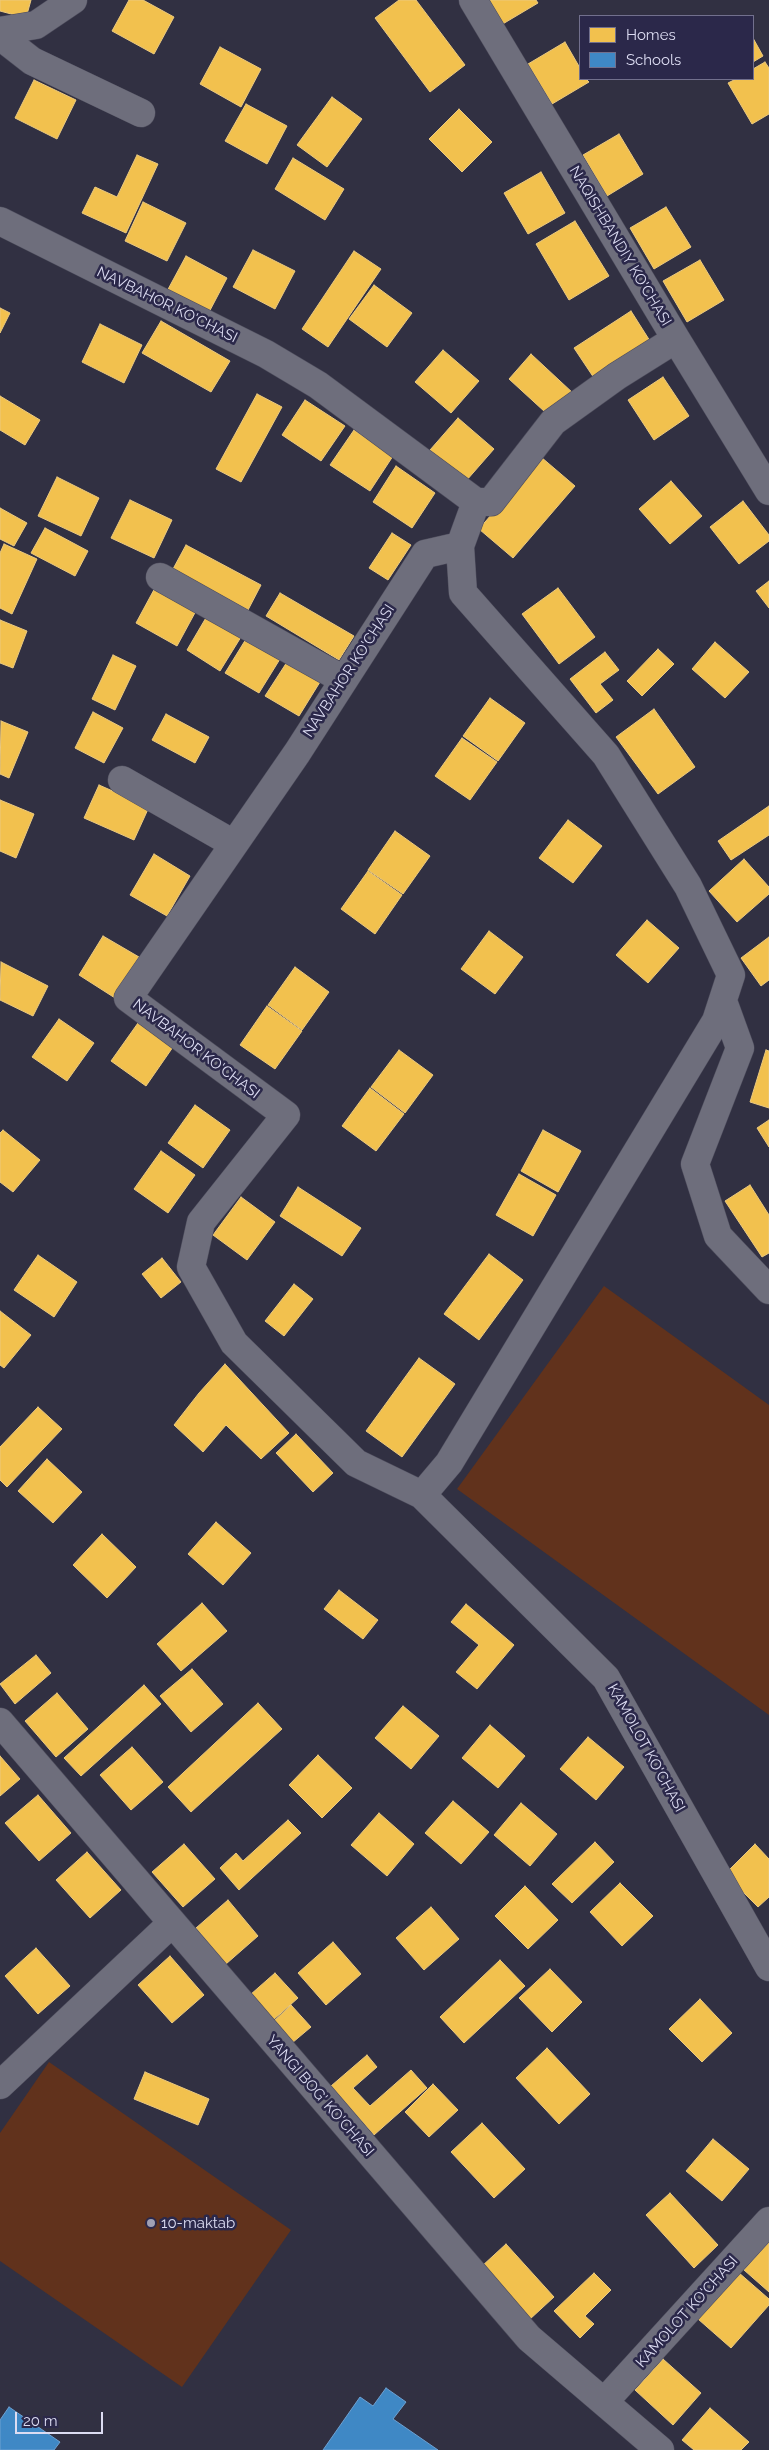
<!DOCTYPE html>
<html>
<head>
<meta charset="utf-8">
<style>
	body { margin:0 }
	#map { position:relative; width:769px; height:2450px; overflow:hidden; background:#313042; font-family:Raleway,sans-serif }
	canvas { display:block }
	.legend { position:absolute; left:579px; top:15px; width:175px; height:65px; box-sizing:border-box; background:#2b284a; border:1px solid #72708d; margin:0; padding:6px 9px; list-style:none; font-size:15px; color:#dcdcf2 }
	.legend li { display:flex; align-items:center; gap:10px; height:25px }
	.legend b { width:25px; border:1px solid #72708d }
	.scale { position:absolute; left:15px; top:2412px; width:88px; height:22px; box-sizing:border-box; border:2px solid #dcdcf2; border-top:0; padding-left:6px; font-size:15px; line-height:18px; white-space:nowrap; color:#dcdcf2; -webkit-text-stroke:4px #2b284a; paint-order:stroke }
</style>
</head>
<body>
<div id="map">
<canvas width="769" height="2450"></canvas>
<ul class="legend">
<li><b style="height:14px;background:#f2c14e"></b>Homes</li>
<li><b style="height:14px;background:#3f88c5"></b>Schools</li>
</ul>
<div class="scale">20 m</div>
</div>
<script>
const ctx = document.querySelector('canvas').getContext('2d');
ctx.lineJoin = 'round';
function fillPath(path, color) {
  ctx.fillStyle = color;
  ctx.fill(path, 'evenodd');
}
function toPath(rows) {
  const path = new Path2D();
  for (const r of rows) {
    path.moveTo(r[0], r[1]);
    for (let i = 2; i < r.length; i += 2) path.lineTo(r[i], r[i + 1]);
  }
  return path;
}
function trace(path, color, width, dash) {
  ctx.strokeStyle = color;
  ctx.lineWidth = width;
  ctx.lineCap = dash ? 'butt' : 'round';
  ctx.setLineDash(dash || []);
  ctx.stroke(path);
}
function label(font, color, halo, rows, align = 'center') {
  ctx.font = font + ' Raleway,sans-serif';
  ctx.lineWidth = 5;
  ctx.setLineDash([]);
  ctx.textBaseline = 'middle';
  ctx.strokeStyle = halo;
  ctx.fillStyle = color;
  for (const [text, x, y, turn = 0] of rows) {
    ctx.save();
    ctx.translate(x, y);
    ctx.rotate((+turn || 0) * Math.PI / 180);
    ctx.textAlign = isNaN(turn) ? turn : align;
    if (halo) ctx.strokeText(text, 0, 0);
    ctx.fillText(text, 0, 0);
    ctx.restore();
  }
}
fillPath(toPath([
	[604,1286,769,1405,769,1715,457,1489],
	[49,2062,291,2230,182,2387,0,2261,0,2133]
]), '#61321c');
const homes = toPath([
	[0,0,31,0,26,18,0,11,0,0],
	[129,0,143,0,174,17,154,54,112,31,129,0],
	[399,0,416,0,465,65,430,92,375,18,399,0],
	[487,0,536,0,538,3,501,25,487,0],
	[753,38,763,56,753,62,753,38],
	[565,42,580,68,580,79,586,79,589,82,552,104,528,64,565,42],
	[220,47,261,69,241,107,200,84,220,47],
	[765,62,769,68,769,114,752,124,728,83,736,79,753,79,753,69,765,62],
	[34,80,76,100,57,139,15,118,34,80],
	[332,97,362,119,327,167,297,145,332,97],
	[246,104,287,126,267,164,225,141,246,104],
	[459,109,492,142,462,172,429,139,459,109],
	[619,134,643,174,607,196,583,155,619,134],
	[137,155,158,164,126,233,82,213,95,187,117,197,137,155],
	[293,158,344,189,325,220,275,189,293,158],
	[541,172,565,213,528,234,504,193,541,172],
	[143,202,186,223,167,261,125,241,143,202],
	[666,207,691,247,654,269,630,228,666,207],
	[575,221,609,276,569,300,536,244,575,221],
	[253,250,295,271,275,309,233,287,253,250],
	[354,251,381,269,328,347,302,329,354,251],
	[186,256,227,278,207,316,166,293,186,256],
	[700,260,724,300,687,322,663,281,700,260],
	[374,285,412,313,387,347,349,319,374,285],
	[0,308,10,313,0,333,0,308],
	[631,311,650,341,594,378,574,348,631,311],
	[161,321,230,361,211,392,142,353,161,321],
	[100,324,142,345,124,383,82,362,100,324],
	[443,350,479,381,451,413,415,382,443,350],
	[531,354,574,394,545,412,509,379,531,354],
	[663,377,689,416,654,440,628,400,663,377],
	[257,394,282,407,241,482,216,469,257,394],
	[0,396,40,420,25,445,0,430,0,396],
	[305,400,345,426,321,461,282,435,305,400],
	[458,418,494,449,466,481,430,450,458,418],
	[354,430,393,456,370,491,330,465,354,430],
	[541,457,575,486,513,558,479,529,541,457],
	[396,466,435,493,412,528,373,502,396,466],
	[57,477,99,498,81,536,38,516,57,477],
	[671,481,702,516,670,544,639,509,671,481],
	[130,500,172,520,154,558,111,538,130,500],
	[743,501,769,535,769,541,739,564,710,527,743,501],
	[0,508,27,523,14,546,0,539,0,508],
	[45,528,88,551,75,576,31,553,45,528],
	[392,533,411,545,388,580,369,568,392,533],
	[4,544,37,559,12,614,0,608,0,553,4,544],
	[186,545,261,585,248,610,173,569,186,545],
	[769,581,769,608,756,591,769,581],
	[156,586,197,609,177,646,136,623,156,586],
	[558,588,595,637,559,664,522,614,558,588],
	[280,593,354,636,339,660,266,616,280,593],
	[207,616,241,637,220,671,187,650,207,616],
	[0,620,27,631,13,668,0,663,0,620],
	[246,639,280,659,259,693,225,673,246,639],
	[715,642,749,672,725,698,692,669,715,642],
	[658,649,674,664,642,696,627,681,658,649],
	[605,652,619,670,600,684,613,700,596,713,570,679,605,652],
	[113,655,136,666,115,710,92,699,113,655],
	[287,662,320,682,299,716,265,696,287,662],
	[490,698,525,723,498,761,463,736,490,698],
	[654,709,695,767,658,794,616,737,654,709],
	[93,712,123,728,104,763,75,748,93,712],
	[166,714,209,737,195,763,152,740,166,714],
	[1,721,28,732,9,778,0,774,1,721],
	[462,738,497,762,470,800,435,776,462,738],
	[99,785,149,807,134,840,84,818,99,785],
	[0,800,34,814,16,858,0,851,0,800],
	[769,806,769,835,731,860,718,841,769,806],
	[568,820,602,846,573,883,539,858,568,820],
	[395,831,430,856,403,894,368,870,395,831],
	[154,854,190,876,167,916,130,895,154,854],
	[744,859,769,887,769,894,737,922,709,891,744,859],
	[368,871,402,895,375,934,341,909,368,871],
	[647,920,679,948,648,983,616,955,647,920],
	[489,931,523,957,495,994,461,969,489,931],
	[103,936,139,957,115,998,79,975,103,936],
	[769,937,769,980,761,986,741,958,769,937],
	[1,962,48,986,33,1016,0,1000,1,962],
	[295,967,329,992,302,1030,268,1005,295,967],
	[267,1006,302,1031,275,1069,240,1045,267,1006],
	[59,1019,94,1043,67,1081,32,1057,59,1019],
	[138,1023,173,1047,146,1086,111,1061,138,1023],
	[399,1050,433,1075,405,1113,371,1087,399,1050],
	[766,1050,769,1051,769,1108,750,1102,766,1050],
	[370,1088,404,1114,376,1151,342,1126,370,1088],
	[195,1105,230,1130,203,1168,168,1143,195,1105],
	[769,1120,769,1147,757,1128,769,1120],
	[3,1130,40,1160,13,1192,0,1182,0,1133,3,1130],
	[543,1130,581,1151,558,1192,521,1171,543,1130],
	[161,1151,195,1175,168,1213,134,1189,161,1151],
	[519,1174,556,1195,533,1236,496,1215,519,1174],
	[750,1185,769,1215,769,1253,762,1257,725,1201,750,1185],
	[298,1187,361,1228,342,1256,280,1216,298,1187],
	[241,1197,275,1222,247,1260,213,1235,241,1197],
	[489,1254,523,1280,479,1340,444,1314,489,1254],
	[38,1255,77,1282,54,1317,14,1290,38,1255],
	[162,1258,181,1282,161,1298,142,1274,162,1258],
	[294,1284,313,1299,284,1336,265,1321,294,1284],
	[0,1311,31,1335,4,1368,0,1365,0,1311],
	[419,1358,455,1384,402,1457,366,1431,419,1358],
	[225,1364,289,1433,261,1459,226,1425,203,1452,174,1425,199,1393,225,1364],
	[38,1407,62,1429,7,1487,0,1480,0,1447,38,1407],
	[296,1434,333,1473,313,1492,276,1453,296,1434],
	[47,1459,82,1492,53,1523,18,1491,47,1459],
	[216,1522,251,1553,223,1585,188,1554,216,1522],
	[102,1534,136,1567,107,1598,73,1565,102,1534],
	[339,1590,378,1620,363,1639,324,1609,339,1590],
	[202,1603,227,1631,181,1671,157,1644,202,1603],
	[466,1604,514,1645,477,1689,456,1672,479,1645,451,1622,466,1604],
	[36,1655,51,1673,15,1704,0,1684,36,1655],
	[192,1669,223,1704,191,1732,160,1696,192,1669],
	[144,1685,161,1704,81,1776,64,1758,144,1685],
	[57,1693,88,1729,56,1757,25,1721,57,1693],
	[258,1703,282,1729,191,1812,168,1787,258,1703],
	[403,1706,439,1736,411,1769,375,1738,403,1706],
	[490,1725,525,1756,498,1788,462,1758,490,1725],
	[588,1737,624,1767,596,1800,560,1769,588,1737],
	[132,1747,163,1782,131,1810,100,1775,132,1747],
	[318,1755,352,1788,322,1818,289,1785,318,1755],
	[0,1756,20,1779,0,1796,0,1756],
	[38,1795,71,1833,39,1861,5,1823,38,1795],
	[453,1801,489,1832,461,1864,425,1833,453,1801],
	[521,1803,557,1834,530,1866,494,1835,521,1803],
	[379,1813,414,1844,387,1876,351,1845,379,1813],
	[288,1820,301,1833,239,1890,220,1868,236,1853,243,1861,288,1820],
	[595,1842,614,1862,572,1903,552,1884,595,1842],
	[184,1844,215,1879,183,1907,152,1872,184,1844],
	[755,1844,769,1859,769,1897,758,1907,725,1874,755,1844],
	[87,1852,121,1890,90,1918,56,1880,87,1852],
	[620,1883,653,1916,622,1946,590,1912,620,1883],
	[525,1886,558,1920,528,1949,495,1916,525,1886],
	[228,1900,258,1936,226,1964,196,1928,228,1900],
	[431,1907,459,1939,424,1970,396,1938,431,1907],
	[333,1942,361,1974,326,2005,298,1973,333,1942],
	[36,1948,70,1986,38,2014,5,1976,36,1948],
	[170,1956,204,1995,172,2023,138,1985,170,1956],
	[500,1960,525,1986,464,2043,440,2017,500,1960],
	[550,1969,582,2002,552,2032,519,1998,550,1969],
	[275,1973,298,1998,272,2021,250,1995,275,1973],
	[700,1999,732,2033,702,2062,669,2029,700,1999],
	[291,2005,311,2027,292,2043,273,2022,291,2005],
	[547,2048,590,2094,559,2124,516,2078,547,2048],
	[367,2055,377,2067,353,2088,370,2106,411,2070,427,2088,374,2135,331,2086,367,2055],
	[145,2072,209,2099,198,2125,134,2099,145,2072],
	[433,2084,458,2110,429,2137,405,2112,433,2084],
	[482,2123,525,2169,494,2198,451,2152,482,2123],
	[713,2139,749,2169,722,2201,686,2171,713,2139],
	[670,2193,718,2245,694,2268,646,2215,670,2193],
	[769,2242,769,2292,744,2270,769,2242],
	[506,2244,554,2297,529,2320,481,2267,506,2244],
	[738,2272,769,2299,769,2305,731,2348,698,2319,738,2272],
	[594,2273,611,2290,585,2316,594,2324,580,2338,554,2311,594,2273],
	[663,2359,701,2393,673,2425,635,2390,663,2359],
	[710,2408,749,2442,741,2450,694,2450,682,2440,710,2408]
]);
fillPath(homes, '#f2c14e');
trace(homes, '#ebc97f', 1);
const schools = toPath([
	[386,2388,406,2402,393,2419,438,2450,323,2450,360,2397,373,2406,386,2388],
	[9,2407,60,2442,54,2450,0,2450,0,2420,9,2407]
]);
fillPath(schools, '#3f88c5');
trace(schools, '#6ea1d2', 1);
const minor = toPath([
	[473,0,676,339,769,491],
	[0,31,36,25,73,0],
	[0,36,32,61,141,113],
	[0,221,266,354,318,385,476,502],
	[460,546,425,554,297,753,128,998,286,1115,201,1222,191,1267,234,1343,356,1463,422,1495,606,1678,769,1967],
	[160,577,344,680],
	[122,780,234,844],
	[723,1001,740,1048,695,1164,718,1236,769,1290],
	[422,1495,449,1463,716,1021,731,975,688,886,606,755,463,593,460,546,476,502,491,502,553,422,617,376,676,339],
	[0,1722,529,2338,660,2450],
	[0,2085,172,1923],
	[604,2402,769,2221]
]);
trace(minor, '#4d4c5c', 29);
trace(minor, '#6e6e7c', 28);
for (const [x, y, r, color] of [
	[151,2223,5,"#a0a0b4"]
]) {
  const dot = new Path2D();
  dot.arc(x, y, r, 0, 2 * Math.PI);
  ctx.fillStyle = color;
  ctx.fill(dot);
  trace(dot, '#2b284a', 2);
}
label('15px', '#dcdcf2', '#2b284a', [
	["NAQISHBANDIY KO'CHASI",620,246,59],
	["NAVBAHOR KO'CHASI",167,305,26],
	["NAVBAHOR KO'CHASI",349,671,-57],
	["NAVBAHOR KO'CHASI",196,1049,37],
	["KAMOLOT KO'CHASI",646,1748,61],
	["YANGI BOG' KO'CHASI",320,2096,49],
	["KAMOLOT KO'CHASI",687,2312,-48]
]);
label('15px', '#dcdcf2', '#2b284a', [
	["10-maktab",161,2223]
], 'left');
</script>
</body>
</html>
